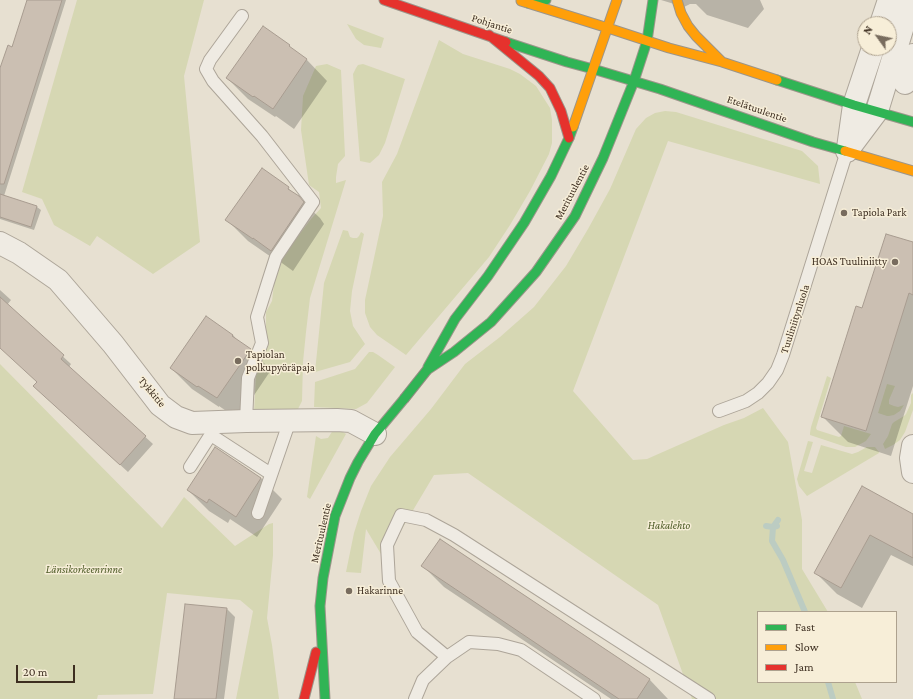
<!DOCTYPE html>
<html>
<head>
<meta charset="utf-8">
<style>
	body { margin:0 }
	#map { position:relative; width:913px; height:699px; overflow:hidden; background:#e7e0d1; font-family:"Crimson Pro",serif }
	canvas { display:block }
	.legend { position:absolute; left:757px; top:611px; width:140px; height:72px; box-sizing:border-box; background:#f7eed8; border:1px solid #ada18e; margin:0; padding:5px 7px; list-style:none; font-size:12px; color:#3d2e20 }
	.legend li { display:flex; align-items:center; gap:8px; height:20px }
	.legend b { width:20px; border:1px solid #ada18e }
	.north { position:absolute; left:857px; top:16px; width:40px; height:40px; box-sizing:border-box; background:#f7eed8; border:1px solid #ada18e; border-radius:50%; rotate:303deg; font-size:11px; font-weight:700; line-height:16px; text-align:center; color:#3d2e20 }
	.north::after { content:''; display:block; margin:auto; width:14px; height:18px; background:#786c5e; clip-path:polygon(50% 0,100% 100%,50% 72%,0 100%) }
	.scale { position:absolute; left:16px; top:665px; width:59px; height:18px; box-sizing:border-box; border:2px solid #3d2e20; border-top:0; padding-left:5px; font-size:12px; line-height:14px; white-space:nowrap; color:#3d2e20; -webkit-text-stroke:3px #f7eed8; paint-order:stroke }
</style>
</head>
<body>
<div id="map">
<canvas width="913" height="699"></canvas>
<ul class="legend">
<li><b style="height:5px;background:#30b455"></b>Fast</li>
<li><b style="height:5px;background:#ff9f0a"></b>Slow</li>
<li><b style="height:5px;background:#e5322d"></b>Jam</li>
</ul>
<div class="north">N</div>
<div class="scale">20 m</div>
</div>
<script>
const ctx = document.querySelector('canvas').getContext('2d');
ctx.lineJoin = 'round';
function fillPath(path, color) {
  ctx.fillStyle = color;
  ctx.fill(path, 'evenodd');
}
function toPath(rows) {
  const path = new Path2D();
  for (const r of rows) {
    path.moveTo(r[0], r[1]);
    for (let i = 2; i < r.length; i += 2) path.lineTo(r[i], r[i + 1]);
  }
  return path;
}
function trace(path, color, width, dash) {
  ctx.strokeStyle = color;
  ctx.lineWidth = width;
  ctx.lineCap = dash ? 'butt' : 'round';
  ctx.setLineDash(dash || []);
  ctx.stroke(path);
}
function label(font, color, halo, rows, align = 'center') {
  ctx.font = font + ' "Crimson Pro",serif';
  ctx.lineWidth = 3;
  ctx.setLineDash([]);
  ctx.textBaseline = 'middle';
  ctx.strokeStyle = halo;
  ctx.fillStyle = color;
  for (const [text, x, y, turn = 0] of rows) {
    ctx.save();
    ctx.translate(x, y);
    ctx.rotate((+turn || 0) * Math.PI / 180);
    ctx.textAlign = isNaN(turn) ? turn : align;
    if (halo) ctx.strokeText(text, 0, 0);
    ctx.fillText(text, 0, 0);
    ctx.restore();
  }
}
fillPath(toPath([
	[77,0,204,0,184,76,200,242,153,274,97,236,90,246,54,225,42,199,22,192],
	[347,24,384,38,381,48,364,45,356,39],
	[439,40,463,54,510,69,520,74,536,86,550,108,552,120,552,143,549,154,530,191,510,225,489,257,406,355,377,335,370,327,365,313,365,300,383,216,382,182,397,154],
	[327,64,341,70,345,156,338,164,336,177,336,183,346,180,310,298,306,332,303,362,302,401,298,409,287,411,254,413,256,374,266,351,266,312,272,301,275,276,283,256,311,219,321,208,319,192,309,185,301,130,303,96,316,66],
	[363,64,405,79,385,143,379,155,370,163,360,161,353,74,356,68,358,65],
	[665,111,676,112,802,151,818,166,820,184,668,141,573,391,633,460,647,459,724,425,744,418,763,408,788,442,802,520,802,569,828,612,758,612,758,682,855,682,862,699,692,699,658,605,468,473,434,475,384,559,366,529,361,573,346,572,354,533,361,511,371,486,390,457,431,409,465,364,500,337,534,307,566,266,588,229,610,189,636,129,646,118,655,113],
	[343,230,348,231,350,237,353,238,357,238,359,236,361,232,364,234,352,291,350,311,353,326,365,344,350,362,315,372,324,283],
	[369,352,373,352,378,355,395,367,367,403,356,409,314,407,315,382,355,369],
	[0,364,162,528,184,497,235,546,269,524,273,523,273,555,267,618,272,645,279,699,236,699,253,611,240,600,167,593,153,694,98,695,97,699,0,699],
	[827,376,831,378,816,428,817,430,839,437,841,436,844,426,871,434,866,441,855,447,846,447,810,435,810,433,811,427],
	[887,384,895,386,889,400,889,404,894,406,898,407,904,405,900,411,894,415,889,416,887,416,878,413],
	[913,393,913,410,905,432,900,440,893,445,885,449,883,444,888,436,892,424,894,422,904,416,906,414,911,403,911,395],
	[335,427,346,434,310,499,307,497,316,436,321,439,328,438],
	[808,441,813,442,804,471,812,473,821,445,852,454,858,452,867,447,875,447,879,452,879,453,807,496,799,486,797,479]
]), '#d6d7b3');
fillPath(toPath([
	[28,0,66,0,4,196,37,207,41,210,34,230,0,219,0,73,13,48],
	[661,0,760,0,764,9,748,28,707,15,696,4,690,4,684,7],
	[263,27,289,46,295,52,307,60,327,81,294,129,276,116,275,117,248,99,227,78],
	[288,188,320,218,324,224,293,271,275,258,274,259,248,241,227,220],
	[913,244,913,386,891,456,848,442,822,416],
	[0,290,11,300,7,305,71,364,69,367,153,444,128,472,42,394,38,382,0,347],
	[233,335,238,341,250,349,271,370,238,419,219,406,219,407,192,389,171,368],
	[261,478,282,499,257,537,230,519,228,523,209,511,188,490],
	[863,487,913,515,913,566,891,555,862,608,837,594,816,573],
	[440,540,650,680,668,699,611,699,444,587,423,566],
	[227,609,235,617,224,699,175,699]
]), '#0003');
trace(toPath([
	[778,520,773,527,772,541,783,560,805,612],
	[766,526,773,527,777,526],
	[828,682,833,699]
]), '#bcccc2', 6);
const building = toPath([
	[27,0,62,0,4,184,0,184,0,68,8,45,12,47,27,0],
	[263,26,290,45,289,46,307,59,273,109,254,96,253,97,226,78,263,26],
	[262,168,289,187,288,189,299,196,304,202,271,251,253,238,253,239,225,220,262,168],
	[0,194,37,206,31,227,0,217,0,194],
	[886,234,913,242,913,295,909,293,866,431,821,417,856,306,862,308,886,234],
	[0,297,64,355,61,359,146,436,120,465,33,386,37,382,0,348,0,297],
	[206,316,233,335,232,336,251,349,217,398,198,386,197,387,170,368,206,316],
	[215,447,261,478,236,517,209,499,207,503,187,490,215,447],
	[862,486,913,514,913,558,870,535,841,588,814,573,862,486],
	[440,539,650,679,637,699,619,699,421,566,440,539],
	[185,604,227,608,216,699,174,699,185,604]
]);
fillPath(building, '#cbbfb2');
trace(building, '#a89c90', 1);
const lane = toPath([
	[242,16,210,60,206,69,213,81,262,136,313,202,276,257,268,282,257,317,262,343,248,378,246,421],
	[719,411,746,401,758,393,768,383,777,370,783,355,847,151],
	[211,435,271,474],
	[190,467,215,428],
	[258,513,290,420],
	[447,657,417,632,389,581,387,545,401,515,426,520,454,535,709,699],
	[415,699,423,680,447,657,469,642,498,644,521,650,594,699]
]);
const street = toPath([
	[881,24,889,0],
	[905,83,913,55],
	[848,148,854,105,873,48],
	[847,151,877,111,911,0],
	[0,243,19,253,58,280,113,344,160,405,176,417,192,423,246,421,337,420,351,421,375,434],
	[913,446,911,458,913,472]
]);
const fast = toPath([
	[528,3,546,0],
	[506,42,567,62,593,69],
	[593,69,660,89,813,142,845,151],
	[777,80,854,105,913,122],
	[428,367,455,319,488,276,524,223,551,176,569,138,573,127],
	[427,370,454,352,491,322,536,272,575,216,603,158,634,81,647,41,653,0],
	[325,699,320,606,323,578,335,516,350,478,358,462,375,434,404,399]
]);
const slow = toPath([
	[677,0,681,13,688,26,696,36,721,61],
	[521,1,608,28],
	[608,28,669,48,722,62,777,80],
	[573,127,617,0],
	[845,151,913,171]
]);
const jam = toPath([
	[384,0,506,42],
	[489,35,539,76,550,88,561,111,569,138],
	[304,699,316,652]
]);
trace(lane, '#ada599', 14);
trace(street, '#ada599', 24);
trace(fast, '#9c958a', 11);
trace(slow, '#9c958a', 11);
trace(jam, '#9c958a', 11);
trace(lane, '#efebe3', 12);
trace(street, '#efebe3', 22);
trace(fast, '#30b455', 9);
trace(slow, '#ff9f0a', 9);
trace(jam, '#e5322d', 9);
const fastBridge = toPath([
	[404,399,427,370]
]);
trace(fastBridge, '#928b80', 11, []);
trace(fastBridge, '#30b455', 9);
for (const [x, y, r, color] of [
	[844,213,4,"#786c5e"],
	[895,262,4,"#786c5e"],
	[238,361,4,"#786c5e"],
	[349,591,4,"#786c5e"]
]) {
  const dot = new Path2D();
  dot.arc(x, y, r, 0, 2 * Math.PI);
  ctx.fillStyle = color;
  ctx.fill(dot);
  trace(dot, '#f7eed8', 1.5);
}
label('11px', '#3d2e20', '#f7eed8', [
	["Pohjantie",492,24,18],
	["Etelätuulentie",757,109,19],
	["Merituulentie",572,192,-62],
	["Tuuliniitynluola",795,319,-72],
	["Tykkitie",152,392,50],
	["Merituulentie",321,533,-77]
]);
label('11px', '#3d2e20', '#f7eed8', [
	["Tapiola Park",852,213],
	["HOAS Tuuliniitty",887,262,"right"],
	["Tapiolan",246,355],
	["polkupyöräpaja",246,368],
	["Hakarinne",357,591]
], 'left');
label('italic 11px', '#4d5a26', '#f7eed8', [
	["Hakalehto",669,526],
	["Länsikorkeenrinne",84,570]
]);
</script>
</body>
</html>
